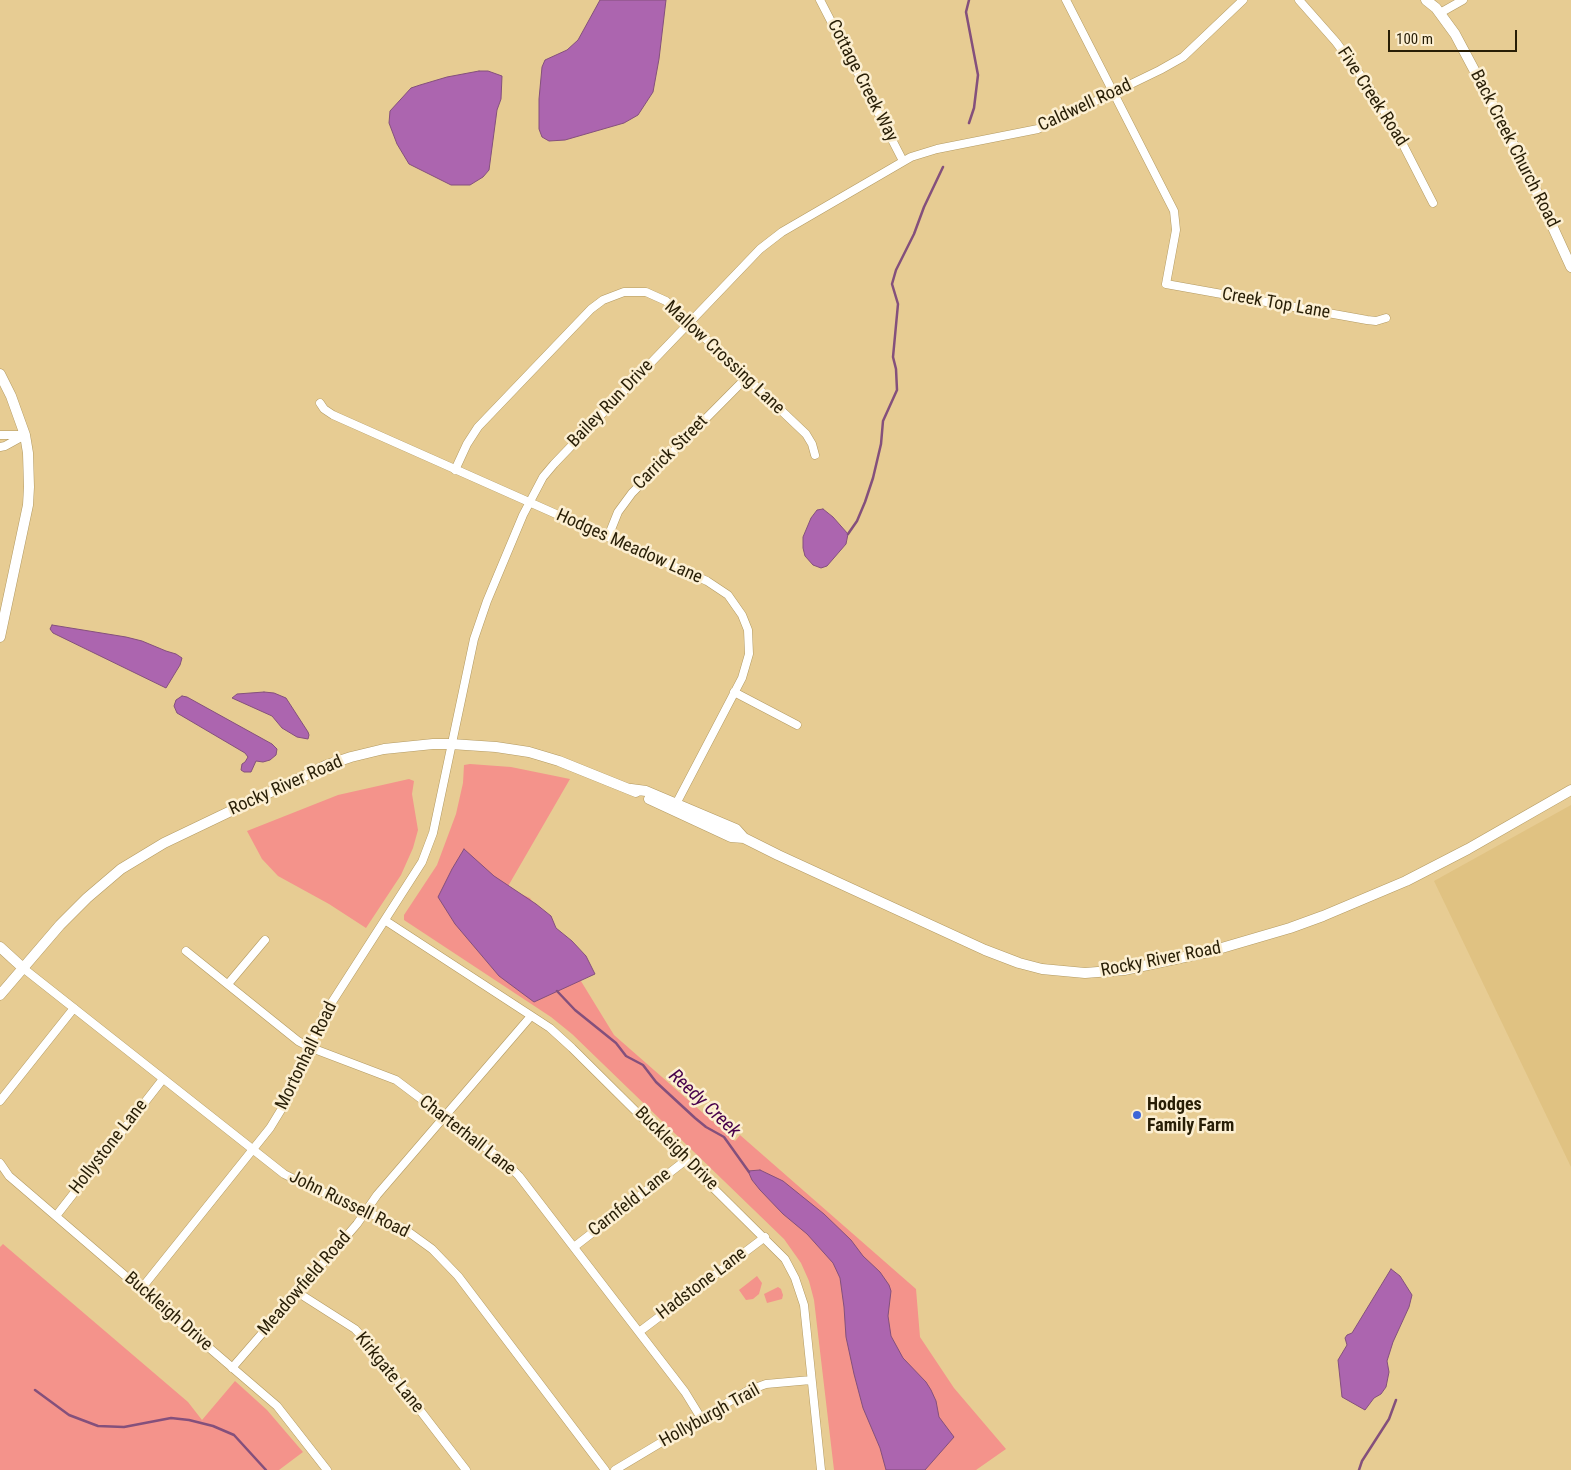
<!DOCTYPE html>
<html>
<head>
<meta charset="utf-8">
<style>
	body { margin:0 }
	#map { position:relative; width:1571px; height:1470px; overflow:hidden; background:#e7cc93; font-family:"Roboto Condensed",sans-serif }
	canvas { display:block }
	.scale { position:absolute; left:1388px; top:30px; width:129px; height:22px; box-sizing:border-box; border:2px solid #281e06; border-top:0; padding-left:6px; font-size:15px; line-height:18px; white-space:nowrap; color:#281e06; -webkit-text-stroke:4px #fcefd2; paint-order:stroke }
</style>
</head>
<body>
<div id="map">
<canvas width="1571" height="1470"></canvas>
<div class="scale">100 m</div>
</div>
<script>
const ctx = document.querySelector('canvas').getContext('2d');
ctx.lineJoin = 'round';
function fillPath(path, color) {
  ctx.fillStyle = color;
  ctx.fill(path, 'evenodd');
}
function toPath(rows) {
  const path = new Path2D();
  for (const r of rows) {
    path.moveTo(r[0], r[1]);
    for (let i = 2; i < r.length; i += 2) path.lineTo(r[i], r[i + 1]);
  }
  return path;
}
function trace(path, color, width, dash) {
  ctx.strokeStyle = color;
  ctx.lineWidth = width;
  ctx.lineCap = dash ? 'butt' : 'round';
  ctx.setLineDash(dash || []);
  ctx.stroke(path);
}
function label(font, color, halo, rows, align = 'center') {
  ctx.font = font + ' "Roboto Condensed",sans-serif';
  ctx.lineWidth = 5;
  ctx.setLineDash([]);
  ctx.textBaseline = 'middle';
  ctx.strokeStyle = halo;
  ctx.fillStyle = color;
  for (const [text, x, y, turn = 0] of rows) {
    ctx.save();
    ctx.translate(x, y);
    ctx.rotate((+turn || 0) * Math.PI / 180);
    ctx.textAlign = isNaN(turn) ? turn : align;
    if (halo) ctx.strokeText(text, 0, 0);
    ctx.fillText(text, 0, 0);
    ctx.restore();
  }
}
fillPath(toPath([
	[1571,805,1571,1167,1434,881]
]), '#e0c282');
fillPath(toPath([
	[470,764,511,767,570,779,507,888,530,898,614,1035,735,1141,740,1135,916,1289,920,1337,954,1388,1006,1449,976,1470,834,1470,814,1300,809,1281,801,1263,784,1239,572,1034,551,1017,404,920,404,915,437,865,456,814,463,783,464,765],
	[409,779,414,781,412,794,418,830,413,848,401,875,366,928,329,904,278,876,262,859,247,831,338,795],
	[3,1244,188,1402,202,1420,235,1381,267,1410,303,1452,279,1470,0,1470,0,1247],
	[757,1276,762,1283,759,1294,753,1299,746,1300,739,1290],
	[778,1287,781,1289,783,1295,782,1299,767,1303,764,1294]
]), '#f4938b');
const water = toPath([
	[600,0,666,0,659,59,653,92,638,115,624,123,565,140,549,141,542,137,539,129,539,99,542,67,545,60,567,50,578,40,600,0],
	[479,71,488,71,502,76,501,99,497,110,489,170,483,177,470,185,451,185,409,164,397,144,389,123,390,111,411,88,420,85,447,77,479,71],
	[823,509,833,517,848,534,846,544,827,566,821,568,813,565,805,556,803,548,803,537,811,518,817,510,823,509],
	[52,625,126,637,142,641,166,651,176,654,182,658,180,665,166,688,53,633,50,629,52,625],
	[264,692,274,693,286,698,308,732,309,735,308,739,297,737,282,728,272,716,232,698,237,694,264,692],
	[182,696,187,697,272,744,277,749,276,755,270,760,263,762,256,761,251,772,244,772,241,770,242,764,245,762,248,757,245,753,177,713,174,706,176,700,182,696],
	[464,849,494,876,536,904,551,916,556,928,572,941,586,956,595,974,534,1002,499,976,455,924,438,897,452,869,464,849],
	[760,1170,783,1181,824,1214,851,1240,863,1256,880,1272,889,1285,891,1291,888,1316,891,1336,903,1358,926,1382,931,1390,936,1401,939,1417,954,1437,925,1470,886,1470,880,1448,863,1408,854,1374,846,1337,844,1307,840,1278,833,1263,807,1234,783,1214,760,1190,752,1180,748,1171,760,1170],
	[1391,1269,1400,1276,1412,1295,1409,1307,1393,1342,1387,1361,1389,1372,1386,1387,1381,1394,1374,1398,1365,1410,1342,1397,1338,1360,1347,1345,1345,1338,1347,1335,1352,1333,1391,1269]
]);
fillPath(water, '#ac65af');
trace(water, '#84507c', 1);
trace(toPath([
	[969,0,966,12,978,75,974,108,969,123],
	[848,534,857,521,865,502,873,478,881,444,883,421,897,390,896,369,893,357,898,304,892,284,896,270,914,234,924,207,943,167],
	[557,991,575,1010,616,1043,626,1056,643,1065,656,1082,695,1118,706,1127,724,1137,749,1172],
	[35,1390,69,1415,98,1426,124,1427,171,1418,189,1420,213,1426,234,1435,266,1470],
	[1359,1470,1362,1461,1389,1419,1396,1400]
]), '#84507c', 2.5);
const minor = toPath([
	[820,0,903,161],
	[1066,0,1174,211,1176,230,1166,284,1367,320,1376,321,1386,318],
	[1299,0,1336,42,1367,84,1395,129,1433,203],
	[1440,13,1463,0],
	[320,403,324,409,333,415,707,581,728,595,742,615,748,630,749,654,742,678,676,804],
	[0,435,23,435],
	[0,447,5,446,25,435],
	[455,470,467,444,478,427,591,309,603,300,624,292,646,292,666,301,806,434,812,444,815,455],
	[608,537,618,512,632,493,747,377],
	[734,692,797,725],
	[386,921,550,1028,572,1048,785,1259,795,1278,804,1305,821,1470],
	[186,951,298,1041,309,1047,396,1080,505,1162,519,1176,685,1392,701,1418],
	[23,968,284,1174,302,1183,403,1228,432,1249,458,1276,605,1470],
	[228,984,265,940],
	[0,1101,74,1008],
	[0,1163,9,1176,277,1406,327,1470],
	[56,1216,163,1079],
	[574,1247,686,1160],
	[141,1289,270,1128,281,1110,325,1013,422,862,433,833,474,639,487,601,523,515,543,477,554,464,760,249,782,232,911,157,937,149,1038,129,1160,70,1183,57,1243,0],
	[297,1292,355,1329,369,1344,466,1470],
	[639,1332,765,1237],
	[232,1368,357,1224,377,1195,531,1016],
	[615,1470,747,1391,766,1384,811,1380]
]);
const tertiary = toPath([
	[1426,0,1436,8,1455,34,1488,96,1528,173,1571,267],
	[0,374,11,396,25,435,28,453,29,487,28,505,0,637],
	[631,789,646,791,736,829,744,838,778,855,985,950,1019,963,1042,969,1085,973,1124,970,1208,952,1290,928,1323,916,1406,881,1468,849,1571,790],
	[649,799,731,837,744,838],
	[0,947,23,968],
	[0,995,60,925,87,898,121,869,164,843,327,765,351,757,384,749,433,744,451,744,496,747,529,752,559,761,636,792]
]);
trace(minor, '#b39a62', 9);
trace(tertiary, '#b39a62', 11);
trace(minor, '#fff', 8);
trace(tertiary, '#fff', 10);
for (const [x, y, r, color] of [
	[1137,1115,5,"#3d66d7"]
]) {
  const dot = new Path2D();
  dot.arc(x, y, r, 0, 2 * Math.PI);
  ctx.fillStyle = color;
  ctx.fill(dot);
  trace(dot, '#fcefd2', 2);
}
label('18px', '#281e06', '#fcefd2', [
	["Cottage Creek Way",862,81,63],
	["Five Creek Road",1372,97,57],
	["Caldwell Road",1085,106,-25],
	["Back Creek Church Road",1514,149,63],
	["Creek Top Lane",1276,304,10],
	["Mallow Crossing Lane",724,358,43],
	["Bailey Run Drive",611,404,-46],
	["Carrick Street",671,453,-45],
	["Hodges Meadow Lane",629,547,24],
	["Rocky River Road",286,786,-24],
	["Rocky River Road",1161,960,-11],
	["Mortonhall Road",307,1056,-64],
	["Charterhall Lane",467,1136,38],
	["Hollystone Lane",109,1147,-52],
	["Buckleigh Drive",676,1149,45],
	["Carnfeld Lane",630,1203,-38],
	["John Russell Road",349,1205,26],
	["Meadowfield Road",305,1284,-49],
	["Hadstone Lane",702,1284,-37],
	["Buckleigh Drive",168,1312,41],
	["Kirkgate Lane",389,1373,51],
	["Hollyburgh Trail",710,1416,-29]
]);
label('bold 18px', '#281e06', '#fcefd2', [
	["Hodges",1147,1105],
	["Family Farm",1147,1126]
], 'left');
label('italic 19px', '#47004b', '#fcefd2', [
	["Reedy Creek",704,1104,43]
]);
</script>
</body>
</html>
